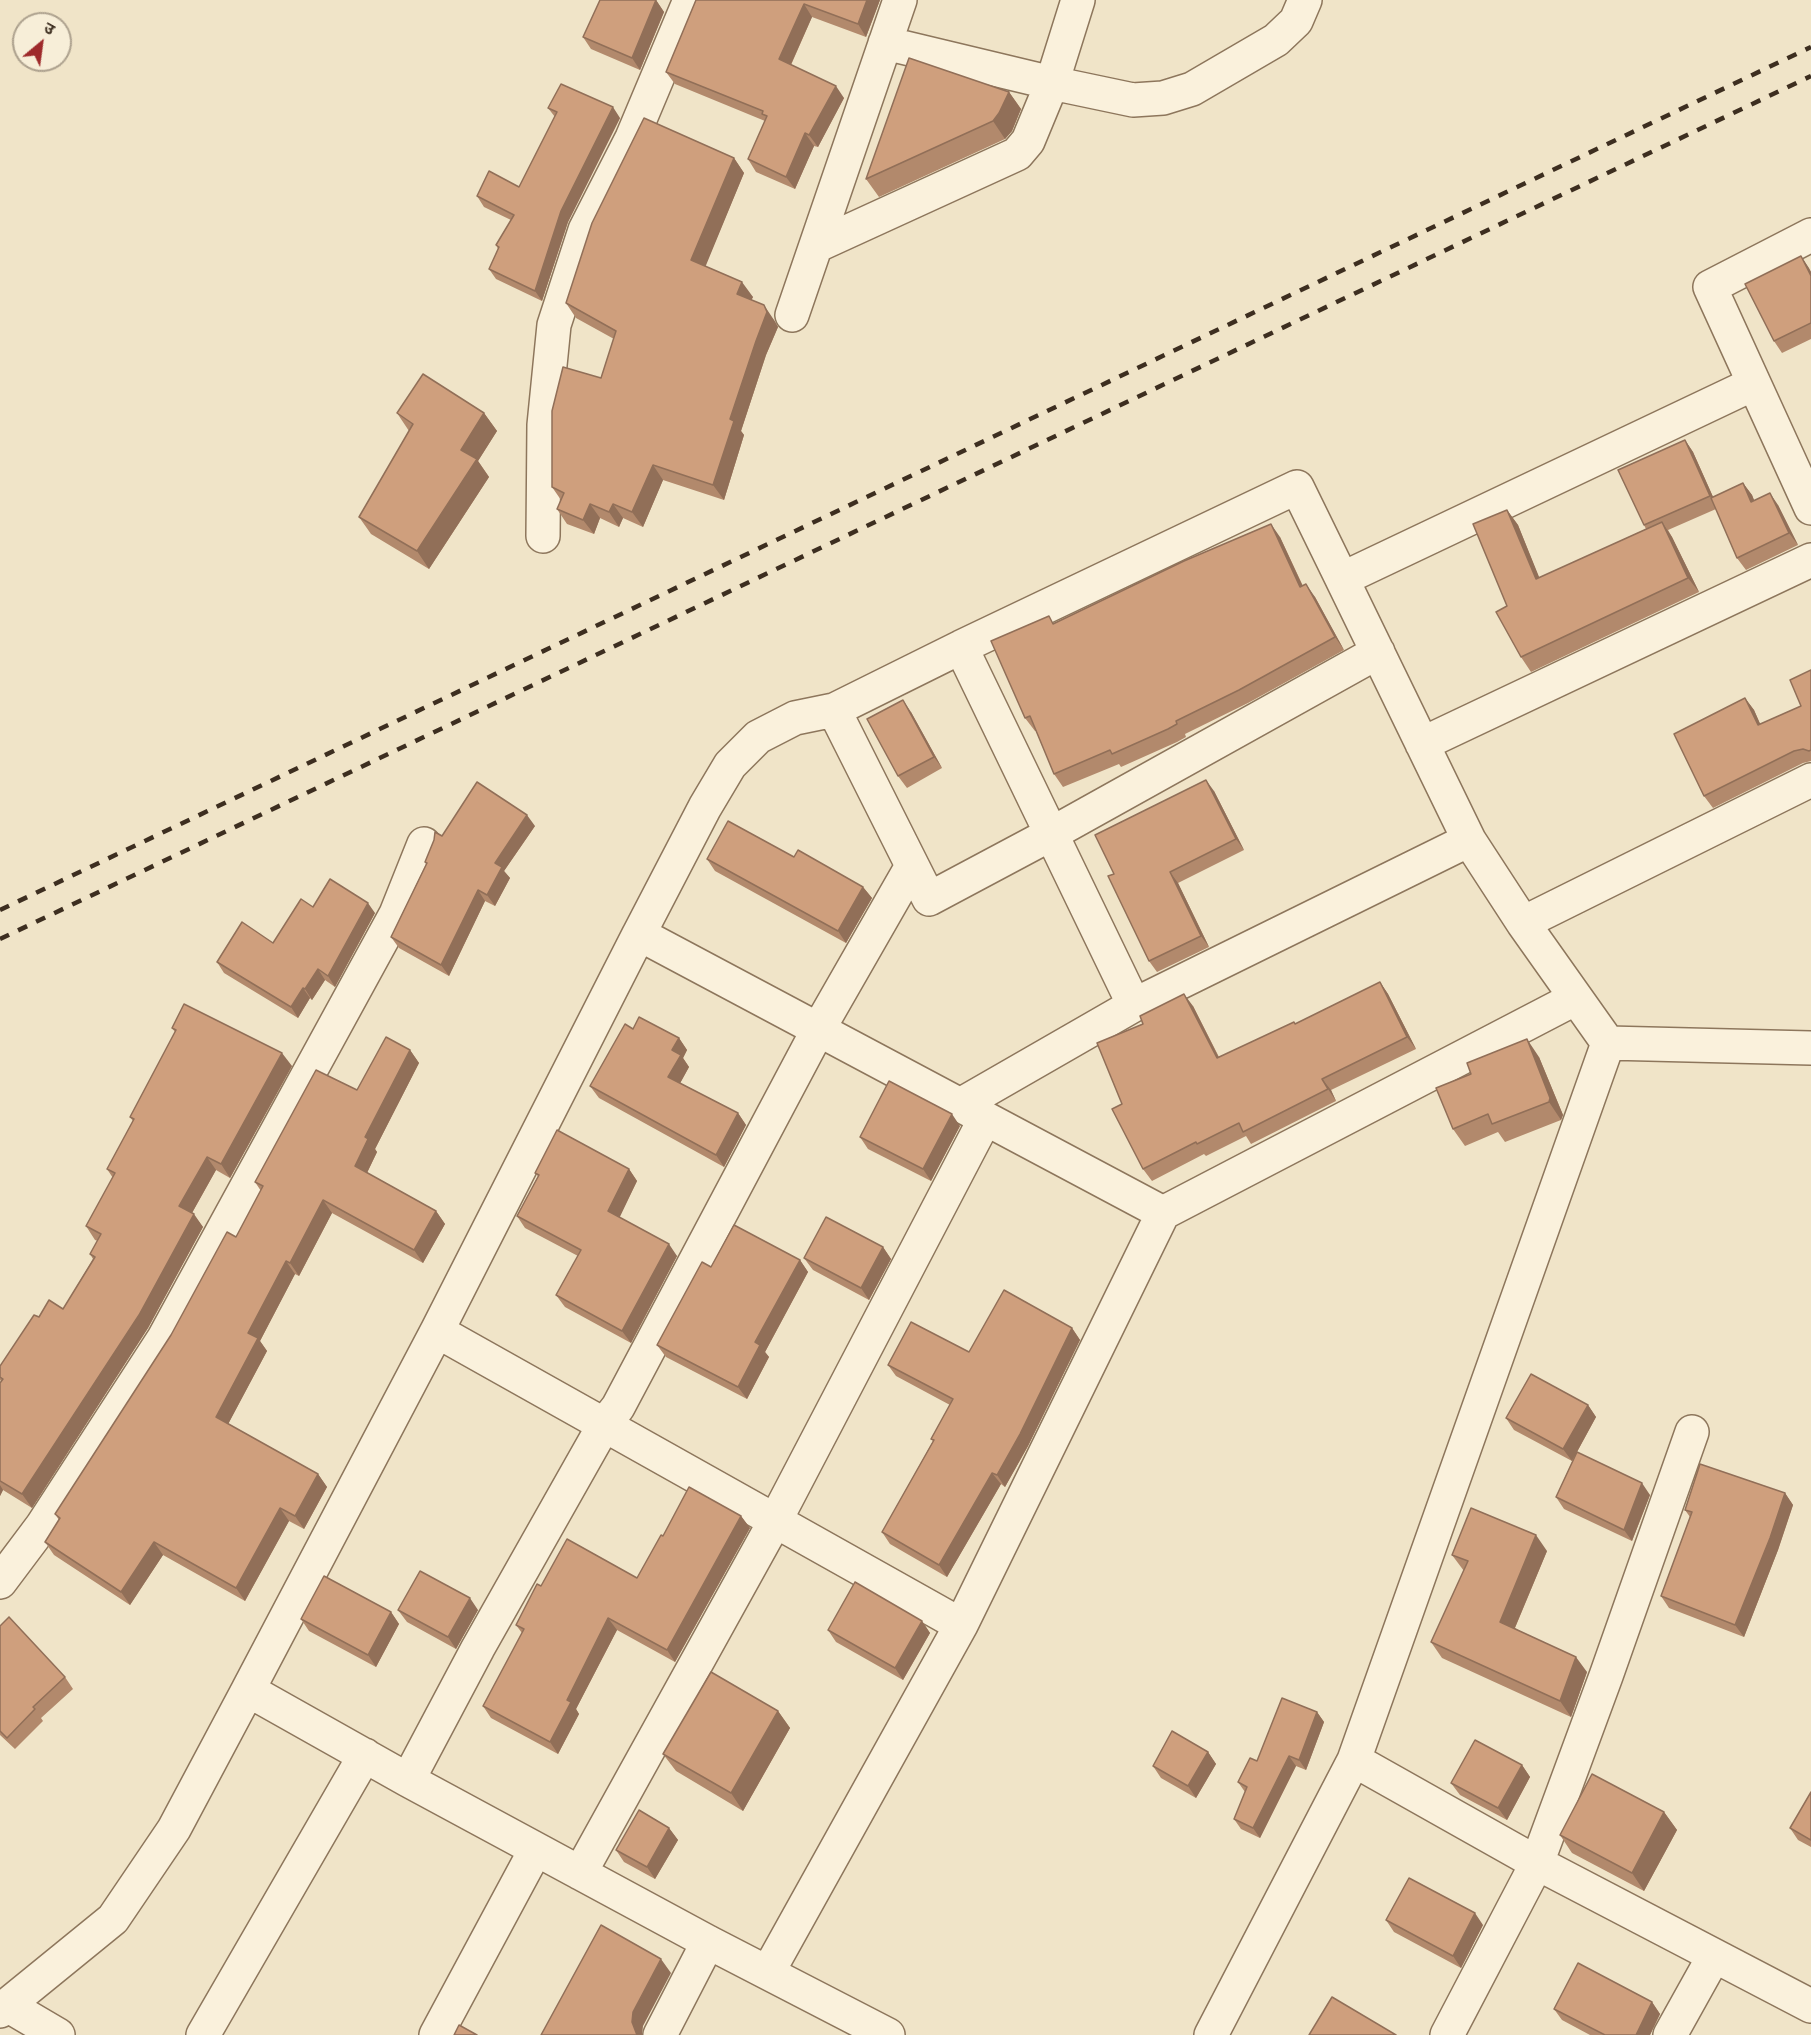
<!DOCTYPE html>
<html>
<head>
<meta charset="utf-8">
<style>
	body { margin:0 }
	#map { position:relative; width:1811px; height:2035px; overflow:hidden; background:#f0e4c8; font-family:"Noto Serif","Noto Sans Devanagari",serif }
	canvas { display:block }
	.north { position:absolute; left:12px; top:12px; width:60px; height:60px; box-sizing:border-box; background:#f7eed8; border:2px solid #ada18e; border-radius:50%; rotate:29deg; font-size:16px; font-weight:700; line-height:24px; text-align:center; color:#3d2e20 }
	.north::after { content:''; display:block; margin:auto; width:21px; height:27px; background:#9e2a2b; clip-path:polygon(50% 0,100% 100%,50% 72%,0 100%) }
</style>
</head>
<body>
<div id="map">
<canvas width="1811" height="2035"></canvas>
<div class="north">उ</div>
</div>
<script>
const ctx = document.querySelector('canvas').getContext('2d');
ctx.lineJoin = 'round';
function toPath(rows) {
  const path = new Path2D();
  for (const r of rows) {
    path.moveTo(r[0], r[1]);
    for (let i = 2; i < r.length; i += 2) path.lineTo(r[i], r[i + 1]);
  }
  return path;
}
function trace(path, color, width, dash) {
  ctx.strokeStyle = color;
  ctx.lineWidth = width;
  ctx.lineCap = dash ? 'butt' : 'round';
  ctx.setLineDash(dash || []);
  ctx.stroke(path);
}
function fillPath(path, color) {
  ctx.fillStyle = color;
  ctx.fill(path, 'evenodd');
}
const minor = toPath([
	[885,43,1052,83,1133,100,1163,98,1192,89,1276,40,1296,21,1305,0],
	[1811,235,1710,287,1811,508],
	[816,246,1017,154,1028,141,1052,83,1078,0],
	[792,315,900,0],
	[543,536,544,425,554,325,585,230,632,138,690,0],
	[961,647,834,710,929,899,1051,834,1378,652],
	[1422,744,1811,560],
	[1523,923,1811,780],
	[639,934,705,807,730,765,758,737,795,718,834,710],
	[1134,1005,961,647,1297,487,1342,579],
	[1608,1043,1811,1048],
	[960,1105,1134,1005,1469,840,1342,579,1753,384],
	[1163,1213,1576,998],
	[0,1582,42,1526,164,1338,396,914,424,844],
	[248,1690,437,1331,961,1625,1163,1213,639,934,437,1331],
	[1354,1760,1537,1863,1811,2006],
	[408,1780,478,1648,604,1425,618,1407,818,1030,912,866],
	[580,1873,775,1521,985,1119],
	[768,1972,961,1625],
	[7,2005,58,2035],
	[0,2011,113,1919,174,1829,248,1690,408,1780,708,1942,888,2035],
	[203,2035,365,1755],
	[436,2035,536,1849],
	[660,2035,708,1942],
	[1211,2035,1354,1760,1608,1043,1523,923,1469,840],
	[1447,2035,1537,1863,1606,1676,1692,1432],
	[1670,2035,1714,1956]
]);
trace(minor, '#8d765c', 36);
trace(minor, '#faf1dc', 33);
trace(toPath([
	[0,910,1811,47],
	[0,939,1811,76]
]), '#3d2e20', 4.5, [10, 10]);
fillPath(toPath([
	[656,0,664,12,640,70,591,49,583,37],
	[696,0,880,0,866,37,812,17,791,65,844,98,818,147,814,146,795,189,756,172,748,159,765,121,675,84,666,72],
	[1009,92,1021,109,1012,131,1005,139,879,197,866,179],
	[548,108,620,118,568,222,542,301,496,279,489,269,498,249,496,245,511,220,484,207,477,196,519,187,555,117],
	[734,158,744,173,705,266,753,297,751,300,774,320,778,327,766,355,741,431,744,435,724,500,663,480,643,527,623,518,619,527,600,518,594,534,567,524,557,509,561,500,552,487,601,378,614,339,576,318,566,303],
	[1801,256,1811,272,1811,339,1782,353,1774,341],
	[397,413,484,413,497,431,478,461,489,477,429,569,371,534,359,517,409,431],
	[1685,440,1693,452,1713,497,1743,483,1752,495,1754,501,1778,505,1798,545,1746,570,1737,558,1716,509,1668,530,1672,537,1699,592,1531,672,1521,657,1507,606,1507,510,1518,525,1539,578,1646,529,1644,525],
	[1280,537,1303,586,1315,597,1344,650,1248,703,1185,734,1186,737,1177,742,1121,767,1119,764,1063,787,1054,774,1036,731,1035,731,1025,718,1054,623],
	[1811,670,1811,761,1803,763,1713,808,1704,796,1745,698,1754,710,1760,724,1801,706],
	[911,712,942,768,907,788,898,776],
	[1214,791,1244,850,1178,883,1209,947,1157,972,1149,961,1114,874],
	[535,826,504,871,510,878,495,906,485,901,449,976,399,948,391,937,426,864,425,862,442,836],
	[707,859,863,887,872,898,846,943,715,871],
	[313,907,375,913,335,987,325,980,312,1000,310,998,298,1018,224,973,217,962,273,943],
	[1380,982,1388,994,1416,1049,1331,1090,1336,1101,1251,1144,1246,1136,1206,1156,1204,1154,1152,1181,1143,1169,1122,1104,1193,1006,1219,1057,1295,1024],
	[172,1028,292,1066,230,1178,216,1170,192,1213,203,1227,148,1328,32,1508,3,1490,0,1496,0,1383,1,1381,0,1380,0,1366,39,1317,63,1309,93,1259,90,1254,98,1241,95,1240,86,1226,113,1178,107,1169,133,1121,130,1117,175,1032],
	[633,1029,679,1038,687,1050,683,1058,689,1067,680,1083,738,1113,746,1125,724,1167,599,1098,590,1086],
	[410,1050,419,1063,375,1149,377,1152,367,1173,436,1211,445,1224,423,1263,332,1213,299,1276,295,1274,260,1341,267,1351,228,1424,318,1474,327,1487,304,1529,289,1521,245,1601,163,1555,130,1605,54,1555,45,1542,59,1520,55,1514,236,1237,261,1191,255,1182,357,1090],
	[1539,1057,1563,1115,1561,1120,1505,1142,1498,1132,1465,1146,1453,1129],
	[960,1126,931,1181,868,1149,860,1137],
	[629,1169,637,1181,619,1217,677,1256,631,1343,565,1307,556,1295,578,1256,525,1228,517,1216,538,1176,535,1173],
	[883,1247,891,1259,869,1300,813,1270,804,1258],
	[800,1260,808,1272,765,1352,769,1357,747,1399,666,1357,657,1345,711,1267],
	[1072,1328,1080,1340,1028,1446,1005,1487,1001,1484,947,1577,890,1544,882,1532,933,1441,931,1439,950,1405,896,1376,888,1365,969,1352],
	[1588,1405,1596,1417,1577,1452,1650,1495,1632,1541,1564,1509,1556,1497,1576,1453,1572,1461,1514,1430,1506,1418],
	[1785,1493,1793,1505,1778,1550,1744,1637,1669,1608,1661,1596,1690,1517,1685,1510],
	[741,1516,750,1528,675,1662,617,1630,576,1709,579,1714,558,1754,491,1718,483,1706,522,1633,516,1625,541,1586,637,1578,663,1536],
	[1547,1551,1515,1628,1587,1672,1571,1717,1442,1658,1431,1642,1464,1571,1452,1555],
	[398,1610,478,1610,456,1649,407,1622],
	[391,1612,399,1624,376,1667,309,1631,301,1619],
	[922,1621,930,1633,903,1680,836,1642,828,1630],
	[0,1626,65,1677,73,1689,41,1718,43,1721,15,1749,0,1735],
	[778,1711,790,1728,743,1811,676,1771,663,1754],
	[1317,1712,1324,1722,1306,1770,1296,1766,1260,1838,1241,1829,1234,1819,1245,1792,1238,1782,1257,1761],
	[1208,1752,1216,1764,1196,1798,1161,1778,1153,1766],
	[1522,1765,1530,1777,1507,1820,1460,1795,1451,1783],
	[1811,1792,1811,1847,1798,1840,1790,1828],
	[1664,1812,1677,1830,1644,1891,1572,1853,1560,1835],
	[669,1828,678,1840,655,1879,624,1862,616,1850],
	[1386,1920,1483,1925,1461,1968,1394,1932],
	[1652,2002,1660,2014,1650,2035,1590,2035,1562,2020,1554,2009]
]), '#b2896c');
fillPath(toPath([
	[656,0,664,12,640,70,632,58],
	[867,0,880,0,866,37,858,24],
	[804,4,812,17,788,71,779,59],
	[836,86,844,98,818,147,809,135],
	[1009,92,1021,109,1012,131,1005,139,993,121],
	[613,107,620,118,568,222,542,301,535,291,561,211],
	[805,133,814,146,795,189,786,177],
	[734,158,744,173,702,275,691,260],
	[1801,256,1809,268,1811,272,1811,276],
	[742,282,753,297,747,309,737,294],
	[764,305,774,320,778,327,766,355,741,431,744,435,724,500,713,485,730,419],
	[484,413,497,431,478,461,489,477,429,569,417,551,461,450],
	[1685,440,1693,452,1718,508,1710,496],
	[653,465,663,480,643,527,632,512],
	[1743,483,1752,495,1760,514,1751,502],
	[1770,493,1778,505,1798,545,1789,533],
	[590,504,600,518,594,534,583,520],
	[613,504,623,518,619,527,609,512],
	[1507,510,1518,525,1546,594,1536,579],
	[1662,522,1672,537,1699,592,1688,578],
	[1271,524,1280,537,1309,600,1300,587],
	[1306,584,1315,597,1344,650,1335,637],
	[1745,698,1754,710,1766,737,1758,725],
	[903,700,911,712,942,768,934,757],
	[1206,780,1214,791,1244,850,1236,839],
	[527,815,535,826,504,871,510,878,495,906,487,895,495,863],
	[1170,872,1178,883,1209,947,1201,936],
	[863,887,872,898,846,943,838,931],
	[478,890,485,901,449,976,441,965],
	[368,903,375,913,335,987,328,976],
	[318,969,325,980,312,1000,305,989],
	[1380,982,1388,994,1416,1049,1407,1037],
	[303,988,310,998,298,1018,291,1007],
	[1184,994,1193,1006,1225,1070,1217,1058],
	[679,1038,687,1050,683,1058,689,1067,677,1089,668,1077,672,1050],
	[1527,1039,1539,1057,1563,1115,1561,1120,1549,1102],
	[410,1050,419,1063,375,1149,377,1152,364,1179,355,1166,365,1137],
	[282,1053,292,1066,230,1178,221,1164],
	[1322,1079,1331,1090,1336,1101,1328,1089],
	[738,1113,746,1125,724,1167,716,1155],
	[952,1114,960,1126,931,1181,923,1169],
	[207,1157,216,1170,188,1220,179,1206],
	[629,1169,637,1181,617,1223,608,1211],
	[323,1200,332,1213,299,1276,290,1263],
	[436,1211,445,1224,423,1263,414,1250],
	[194,1214,203,1227,148,1328,32,1508,22,1494],
	[669,1244,677,1256,631,1343,622,1331],
	[883,1247,891,1259,869,1300,861,1288],
	[800,1260,808,1272,765,1352,769,1357,747,1399,738,1387,755,1342],
	[286,1261,295,1274,260,1341,267,1351,225,1430,216,1417,248,1333],
	[1072,1328,1080,1340,1028,1446,1005,1487,997,1475],
	[1588,1405,1596,1417,1572,1461,1563,1449],
	[992,1473,1001,1484,947,1577,939,1565],
	[318,1474,327,1487,304,1529,295,1516],
	[1642,1483,1650,1495,1632,1541,1624,1530],
	[0,1485,3,1490,0,1496],
	[1785,1493,1793,1505,1778,1550,1744,1637,1735,1625],
	[280,1508,289,1521,245,1601,236,1588],
	[741,1516,750,1528,675,1662,667,1650],
	[1536,1535,1547,1551,1511,1637,1500,1622],
	[154,1542,163,1555,130,1605,121,1592],
	[470,1598,478,1610,456,1649,448,1637],
	[391,1612,399,1624,376,1667,368,1655],
	[608,1618,617,1630,576,1709,579,1714,558,1754,550,1742,567,1700],
	[922,1621,930,1633,903,1680,895,1668],
	[1576,1657,1587,1672,1571,1717,1560,1701],
	[778,1711,790,1728,743,1811,731,1793],
	[1317,1712,1324,1722,1306,1770,1299,1760],
	[1208,1752,1216,1764,1196,1798,1188,1786],
	[1289,1756,1296,1766,1260,1838,1253,1828],
	[1522,1765,1530,1777,1507,1820,1498,1808],
	[1664,1812,1677,1830,1644,1891,1632,1873],
	[669,1828,678,1840,655,1879,647,1867],
	[1475,1913,1483,1925,1461,1968,1453,1956],
	[661,1959,671,1973,643,2026,642,2035,637,2035,632,2022,633,2012],
	[1652,2002,1660,2014,1650,2035,1636,2035]
]), '#916f58');
const building = toPath([
	[600,0,656,0,632,58,583,37,600,0],
	[696,0,867,0,858,24,804,4,779,59,836,86,809,135,805,133,786,177,748,159,767,116,762,114,763,111,666,72,696,0],
	[909,58,1009,92,999,113,993,121,866,179,909,58],
	[561,84,613,107,561,211,535,291,489,269,499,247,496,245,514,215,477,196,489,171,519,187,557,112,548,108,561,84],
	[644,118,734,158,691,260,742,282,737,294,764,305,767,312,756,341,730,419,734,421,713,485,653,465,632,512,613,504,609,512,590,504,583,520,557,509,564,493,552,487,552,411,563,367,601,378,616,331,566,303,592,223,644,118],
	[1801,256,1811,276,1811,323,1774,341,1745,284,1801,256],
	[423,374,484,413,461,450,477,459,417,551,359,517,413,424,397,413,423,374],
	[1685,440,1710,496,1644,525,1618,470,1685,440],
	[1743,483,1751,502,1770,493,1789,533,1737,558,1711,498,1743,483],
	[1507,510,1536,579,1662,522,1688,578,1521,657,1496,612,1507,606,1473,524,1507,510],
	[1271,524,1300,587,1306,584,1335,637,1239,690,1176,721,1177,724,1168,729,1112,754,1110,750,1054,774,1030,716,1025,718,991,641,1049,616,1053,624,1184,561,1271,524],
	[1811,670,1811,750,1809,751,1803,749,1794,751,1704,796,1674,734,1745,698,1758,725,1801,706,1790,680,1811,670],
	[903,700,934,757,898,776,867,719,903,700],
	[1206,780,1236,839,1170,872,1201,936,1149,961,1108,876,1114,874,1095,835,1206,780],
	[477,782,527,815,495,863,502,867,487,895,478,890,441,965,391,937,427,863,425,862,434,840,435,832,442,836,477,782],
	[728,821,794,857,798,850,863,887,838,931,707,859,728,821],
	[330,879,368,903,328,976,318,969,305,989,303,988,291,1007,217,962,242,922,273,943,301,899,313,907,330,879],
	[1380,982,1407,1037,1322,1079,1328,1089,1243,1132,1239,1123,1197,1144,1196,1142,1143,1169,1112,1109,1122,1104,1097,1043,1143,1024,1140,1016,1184,994,1217,1058,1294,1022,1295,1024,1380,982],
	[184,1004,282,1053,221,1164,207,1157,179,1206,194,1214,139,1315,22,1494,0,1481,0,1383,3,1379,0,1377,0,1366,34,1315,39,1317,49,1300,63,1309,95,1257,90,1254,101,1234,86,1226,115,1173,107,1169,134,1119,130,1117,176,1030,172,1028,184,1004],
	[639,1017,679,1038,672,1050,681,1055,668,1077,738,1113,716,1155,590,1086,625,1024,633,1029,639,1017],
	[386,1037,410,1050,365,1137,368,1139,355,1166,436,1211,414,1250,323,1200,290,1263,286,1261,248,1333,258,1338,216,1417,318,1474,295,1516,280,1508,236,1588,154,1542,121,1592,45,1542,60,1518,55,1514,171,1335,227,1232,236,1237,263,1186,255,1182,316,1070,357,1090,386,1037],
	[1527,1039,1550,1098,1549,1102,1492,1124,1488,1114,1453,1129,1436,1088,1471,1074,1467,1063,1527,1039],
	[889,1081,952,1114,923,1169,860,1137,889,1081],
	[557,1130,629,1169,608,1211,669,1244,622,1331,556,1295,581,1250,517,1216,539,1175,535,1173,557,1130],
	[826,1217,883,1247,861,1288,804,1258,826,1217],
	[734,1225,800,1260,755,1342,760,1345,738,1387,657,1345,702,1262,711,1267,734,1225],
	[1004,1290,1072,1328,1020,1434,997,1475,992,1473,939,1565,882,1532,934,1440,931,1439,953,1399,888,1365,911,1322,969,1352,1004,1290],
	[1531,1374,1588,1405,1563,1449,1506,1418,1531,1374],
	[1577,1452,1642,1483,1624,1530,1556,1497,1577,1452],
	[1700,1464,1785,1493,1770,1538,1735,1625,1661,1596,1692,1512,1685,1510,1700,1464],
	[689,1487,741,1516,667,1650,608,1618,567,1700,571,1702,550,1742,483,1706,524,1629,516,1625,537,1584,541,1586,567,1539,637,1578,661,1535,663,1536,689,1487],
	[1471,1508,1536,1535,1500,1622,1576,1657,1560,1701,1431,1642,1468,1561,1452,1555,1471,1508],
	[420,1571,470,1598,448,1637,398,1610,420,1571],
	[324,1576,391,1612,368,1655,301,1619,324,1576],
	[855,1582,922,1621,895,1668,828,1630,855,1582],
	[9,1617,65,1677,33,1707,35,1709,7,1738,0,1731,0,1626,9,1617],
	[711,1672,778,1711,731,1793,663,1754,711,1672],
	[1282,1698,1317,1712,1299,1760,1289,1756,1253,1828,1234,1819,1247,1787,1238,1782,1250,1758,1257,1761,1282,1698],
	[1172,1731,1208,1752,1188,1786,1153,1766,1172,1731],
	[1475,1740,1522,1765,1498,1808,1451,1783,1475,1740],
	[1592,1774,1664,1812,1632,1873,1560,1835,1592,1774],
	[1811,1792,1811,1840,1790,1828,1811,1792],
	[639,1810,669,1828,647,1867,616,1850,639,1810],
	[1409,1878,1475,1913,1453,1956,1386,1920,1409,1878],
	[601,1925,661,1959,633,2012,632,2022,637,2035,541,2035,601,1925],
	[1578,1963,1652,2002,1636,2035,1605,2035,1554,2009,1578,1963],
	[1332,1997,1396,2035,1309,2035,1332,1997],
	[459,2025,477,2035,454,2035,459,2025]
]);
fillPath(building, '#cf9f7d');
trace(building, '#916f58', 1.5);
</script>
</body>
</html>
